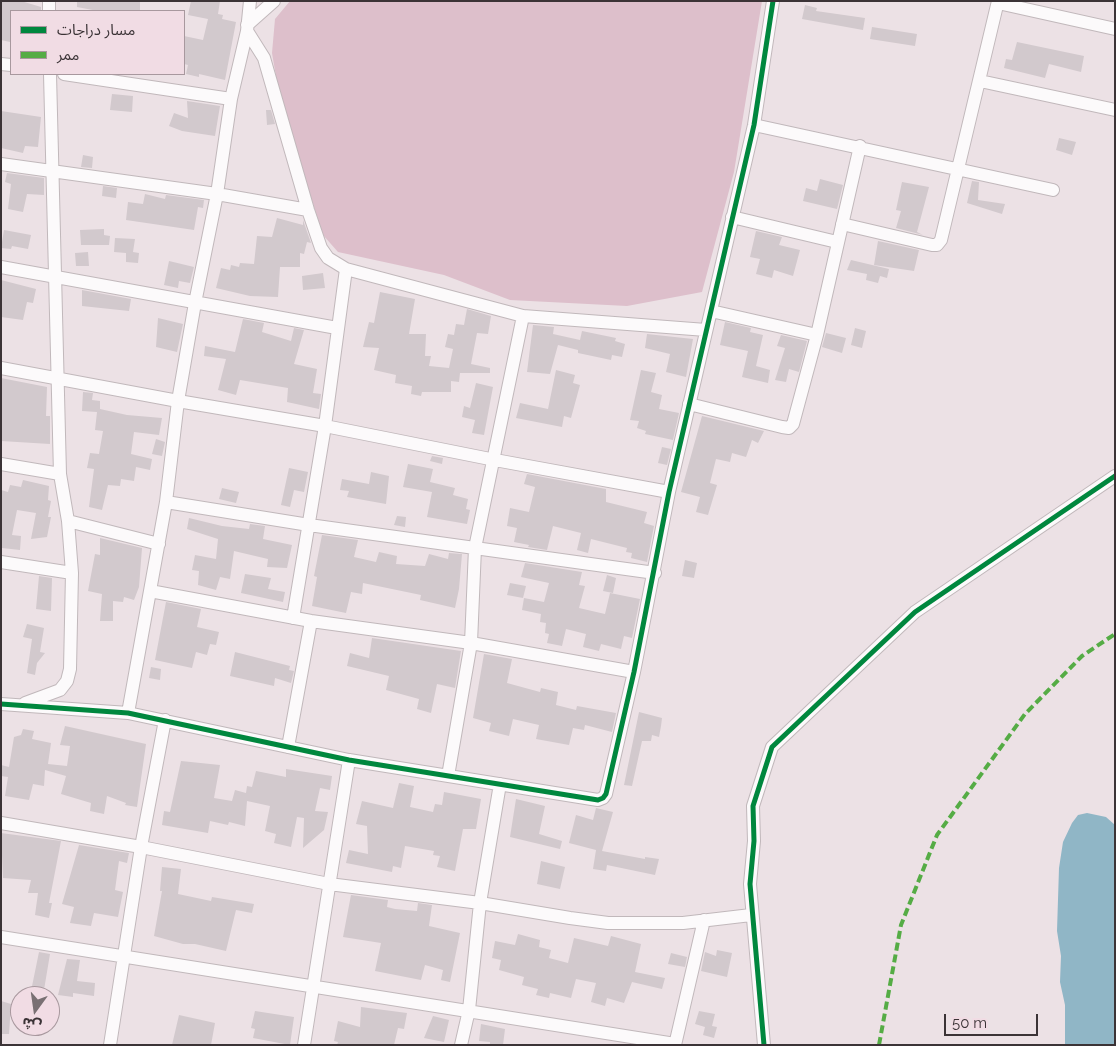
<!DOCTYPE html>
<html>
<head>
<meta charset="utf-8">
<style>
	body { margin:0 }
	#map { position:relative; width:1116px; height:1046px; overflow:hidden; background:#ece1e5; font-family:Raleway,"Noto Sans Arabic",sans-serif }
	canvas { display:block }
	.frame { position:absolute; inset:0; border:2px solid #3b3336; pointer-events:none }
	.legend { position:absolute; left:10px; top:10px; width:175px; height:65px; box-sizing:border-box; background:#f1dce4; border:1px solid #a8989e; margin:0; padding:6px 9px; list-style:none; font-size:15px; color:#3b3336 }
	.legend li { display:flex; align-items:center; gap:10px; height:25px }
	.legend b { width:25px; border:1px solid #a8989e }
	.north { position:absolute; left:10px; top:986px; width:50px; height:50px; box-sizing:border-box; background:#f1dce4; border:1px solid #a8989e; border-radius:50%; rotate:194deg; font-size:14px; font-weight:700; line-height:20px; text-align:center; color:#3b3336 }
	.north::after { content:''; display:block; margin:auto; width:18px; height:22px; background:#797073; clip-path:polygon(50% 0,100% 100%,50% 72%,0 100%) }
	.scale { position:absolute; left:944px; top:1014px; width:94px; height:22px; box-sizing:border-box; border:2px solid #3b3336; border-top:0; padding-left:6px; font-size:15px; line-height:18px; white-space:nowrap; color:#3b3336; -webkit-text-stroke:4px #f1dce4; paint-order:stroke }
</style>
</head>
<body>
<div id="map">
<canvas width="1116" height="1046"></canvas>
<div class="frame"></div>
<ul class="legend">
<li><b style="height:6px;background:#00873e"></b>مسار دراجات</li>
<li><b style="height:6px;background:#55ac45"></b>ممر</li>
</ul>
<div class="north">ش</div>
<div class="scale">50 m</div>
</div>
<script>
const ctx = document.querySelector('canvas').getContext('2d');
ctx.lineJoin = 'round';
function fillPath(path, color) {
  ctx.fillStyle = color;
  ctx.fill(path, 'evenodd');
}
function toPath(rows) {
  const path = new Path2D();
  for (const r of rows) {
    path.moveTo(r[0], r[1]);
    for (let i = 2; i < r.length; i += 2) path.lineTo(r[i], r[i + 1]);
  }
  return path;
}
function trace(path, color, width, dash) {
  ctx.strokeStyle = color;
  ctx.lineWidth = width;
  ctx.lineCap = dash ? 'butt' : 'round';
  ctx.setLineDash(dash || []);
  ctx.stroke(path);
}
fillPath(toPath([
	[290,1,762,1,734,172,702,292,627,306,510,300,444,275,338,252,323,235,280,100,272,53,275,19]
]), '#ddbfcb');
fillPath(toPath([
	[1087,813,1106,817,1115,825,1115,1045,1065,1045,1065,1005,1060,982,1061,956,1057,931,1059,868,1063,842,1072,823,1078,815]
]), '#90b6c6');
fillPath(toPath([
	[1,1,21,1,41,7,41,11,11,11,10,42,1,40],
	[77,1,140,1,140,11,98,11,77,7],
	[191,1,220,1,218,14,223,15,222,19,236,22,225,80,199,74,199,77,186,74,188,65,184,64,184,36,203,40,208,19,188,15],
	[805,5,817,8,816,11,865,18,863,30,802,19],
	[872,27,917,34,915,46,870,39],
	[1017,42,1084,56,1081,72,1049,64,1045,78,1004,68,1006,59,1012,60],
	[112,94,133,96,132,112,110,110],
	[187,101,220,106,215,136,182,131,169,126,174,113,188,118],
	[266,110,271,110,275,124,267,125],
	[1,111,41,117,38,147,25,146,23,153,1,148],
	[1059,138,1076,142,1072,155,1056,150],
	[83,155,93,157,92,168,81,167],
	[7,173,44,178,44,195,27,194,23,212,8,209,11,184,5,182],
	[820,179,843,185,837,209,803,201,806,188,817,191],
	[972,181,979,182,978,200,1005,204,1002,214,967,203],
	[902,182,929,187,917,232,923,235,896,228,901,211,896,210],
	[103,186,117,188,116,198,102,196],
	[145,194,165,199,166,195,204,200,203,208,198,207,194,230,126,220,128,202,143,204],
	[277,218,303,225,303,220,311,243,307,242,304,254,300,253,300,267,280,267,278,297,250,296,216,288,221,268,230,270,231,265,239,267,240,263,254,264,257,236,272,237],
	[104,229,104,235,110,236,109,245,81,245,80,230],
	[4,230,31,235,28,249,12,246,11,249,1,248],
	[756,231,782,237,779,245,800,250,793,276,774,270,772,278,756,274,760,259,750,257],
	[115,238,135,239,133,252,139,253,138,263,126,262,126,253,114,252],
	[878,241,919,250,914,271,874,265],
	[88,252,89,266,76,266,75,253],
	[851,260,889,269,887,278,880,276,878,283,866,280,867,274,847,270],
	[169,261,194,267,190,283,179,281,178,288,164,285],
	[323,273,325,288,303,290,302,276],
	[1,280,36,289,33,303,27,302,23,320,1,317],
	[82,290,131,299,129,311,82,306],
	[380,292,415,299,409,334,426,334,425,356,431,356,429,366,449,368,453,349,445,347,448,334,454,335,456,324,464,325,467,309,491,316,488,334,477,333,471,364,490,368,490,373,460,373,459,382,451,381,451,392,422,392,421,396,411,394,412,386,395,383,396,375,374,370,379,348,363,347,369,322,374,323],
	[158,318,183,324,177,352,156,347],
	[243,319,264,323,262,332,291,341,294,328,304,330,294,364,317,369,313,393,321,394,319,409,287,402,288,388,240,380,236,395,218,390,226,359,204,356,205,346,235,352],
	[725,322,751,328,750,332,763,335,756,366,770,370,768,383,742,377,748,351,720,345],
	[533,325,554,327,553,334,580,340,582,331,616,338,615,341,625,344,622,357,612,355,611,360,578,353,578,350,558,345,550,374,527,372],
	[855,328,866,331,862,348,851,345],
	[826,333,846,338,842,353,822,347],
	[647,334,693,339,686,377,666,372,670,354,645,348],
	[781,335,807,341,799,372,789,369,786,382,775,380,785,348,777,346],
	[556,370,575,375,573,383,580,385,571,418,564,416,562,427,516,418,520,403,548,409],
	[641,370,656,373,651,392,662,395,659,409,679,413,673,440,645,434,646,431,637,428,639,421,630,420],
	[1,378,47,387,46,416,50,416,50,444,1,441],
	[476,383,493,387,484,435,472,433,475,420,462,417,464,406,470,408],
	[83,392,93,393,92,400,100,401,100,409,127,415,162,418,159,435,134,432,131,454,152,459,150,470,136,467,134,481,121,479,120,486,108,485,102,510,89,507,94,469,87,468,90,453,99,454,103,431,95,430,97,412,82,411],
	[702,416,764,431,758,443,752,440,746,457,732,453,730,462,716,459,710,483,717,485,708,515,696,512,700,497,681,492],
	[156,439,165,442,162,456,152,454],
	[662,447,671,449,667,465,658,463],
	[432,456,443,458,442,464,430,461],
	[408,464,433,469,430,482,455,488,453,495,468,499,466,509,470,510,467,524,427,517,432,492,403,487],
	[289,468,308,472,304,492,294,490,290,507,281,505],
	[371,472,389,476,386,504,347,497,349,491,340,490,342,479,369,484],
	[527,474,606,489,606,502,647,512,644,523,654,526,647,562,631,558,632,553,626,552,627,548,591,539,588,553,577,550,581,533,553,526,547,550,528,547,529,545,514,542,517,528,507,526,510,508,529,512,535,487,524,484],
	[23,480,49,486,48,500,51,501,48,517,51,517,47,537,31,539,36,513,17,510,12,535,21,536,20,550,2,548,1,490,8,492,10,485,21,487],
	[222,488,239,492,236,503,219,499],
	[397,516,406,517,405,527,394,525],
	[189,518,222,526,249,529,250,524,265,526,263,539,292,545,287,568,267,567,268,559,234,551,230,579,220,577,216,590,198,585,199,571,192,570,195,555,216,559,218,539,187,529],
	[322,535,358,540,354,557,376,562,379,552,397,556,396,564,425,566,429,554,448,559,449,553,462,554,459,589,455,608,420,600,421,595,363,583,362,594,351,592,346,613,312,606,317,577,314,576],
	[100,538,142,548,139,587,134,600,124,597,123,602,113,601,113,621,100,621,102,594,88,591,95,554,100,555],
	[685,560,697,563,694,578,682,576],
	[525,563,582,572,579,585,585,586,579,608,605,614,610,593,640,599,632,638,624,636,621,649,601,644,599,651,583,647,586,634,566,629,562,646,547,643,549,634,545,633,546,623,540,622,541,614,522,610,524,598,544,602,549,583,521,577],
	[245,574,271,578,268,589,285,592,283,602,241,593],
	[607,575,616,578,613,593,603,591],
	[39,576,52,578,51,611,36,609],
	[510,583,526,586,523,598,507,595],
	[166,602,201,609,197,627,219,632,216,645,210,644,207,655,196,652,192,668,155,660],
	[27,624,44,628,40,652,45,653,37,663,35,675,27,673,32,639,23,637],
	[372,638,461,651,455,688,437,684,431,713,417,709,419,699,386,690,389,676,347,666,350,653,369,658],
	[235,652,290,666,289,670,294,671,291,683,275,678,274,686,230,676],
	[484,654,512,659,507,683,540,692,541,688,558,692,556,705,576,710,577,706,616,713,612,732,585,725,584,730,573,728,569,745,536,739,539,725,513,719,509,736,489,731,491,723,473,718],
	[151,667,161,669,160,680,149,678],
	[639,712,662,718,661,726,659,737,652,735,651,741,642,741,632,786,624,785],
	[65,726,146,744,137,807,125,805,126,803,107,796,104,814,90,811,91,803,61,794,66,776,45,770,44,786,33,784,29,800,5,796,8,777,1,776,1,765,9,767,14,737,21,735,23,729,34,731,32,739,51,743,48,764,67,766,70,746,60,745],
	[181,761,220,765,214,798,232,801,235,790,246,793,247,786,252,787,256,771,286,777,286,769,332,776,330,790,320,788,315,811,328,812,324,830,303,848,304,818,297,817,291,847,274,843,276,834,265,831,270,806,247,801,245,826,229,822,228,825,210,821,208,833,162,825,164,811,170,812],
	[399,783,414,786,410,807,433,812,435,804,442,805,444,792,481,799,476,829,463,829,455,871,437,867,440,856,433,855,434,851,405,846,401,868,393,866,392,872,346,863,349,850,368,854,367,826,356,824,362,801,393,808],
	[516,799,545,806,539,834,562,841,560,849,510,837],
	[596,808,613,812,602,851,645,859,645,857,659,859,655,875,607,865,606,871,593,869,596,850,569,843,576,815,593,820],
	[1,833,61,841,49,903,52,903,49,918,35,915,38,893,28,893,31,880,3,878],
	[79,845,129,853,127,863,119,861,115,890,123,892,118,917,94,913,91,926,70,923,74,907,62,904],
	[541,861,565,867,560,889,537,884],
	[162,867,181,869,178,894,211,901,212,897,254,904,252,913,236,910,226,951,195,944,183,944,154,936,162,891,160,891],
	[351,895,388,900,387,907,395,909,417,911,418,903,432,905,429,926,460,933,450,982,441,980,443,970,425,965,421,980,375,971,381,943,343,937],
	[518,934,540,940,539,947,551,950,549,958,568,963,574,938,608,946,611,936,641,944,635,972,665,978,662,989,632,982,624,1003,607,998,605,1006,591,1002,596,983,576,979,571,998,550,993,549,998,536,995,538,989,522,985,524,977,499,970,501,960,492,958,495,941,515,945],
	[717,950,732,953,727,977,701,971,705,952,716,956],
	[39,952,50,954,43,996,30,996],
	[671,953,687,957,685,967,668,964],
	[67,959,80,960,77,981,95,983,94,996,73,993,73,997,58,995],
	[1,1001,11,1004,9,1034,1,1034],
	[361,1007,407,1013,404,1029,398,1028,394,1045,337,1045,338,1042,334,1041,338,1021,360,1027],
	[255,1011,294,1017,290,1045,253,1038,255,1029,251,1028],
	[699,1011,715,1014,712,1026,717,1027,714,1038,703,1035,705,1027,695,1024],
	[179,1015,215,1023,211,1045,172,1045],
	[433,1016,449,1020,444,1042,424,1038],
	[481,1024,505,1029,503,1045,490,1045,490,1042,479,1041]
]), '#d2c9cd');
const street = toPath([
	[49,1,49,11],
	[998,3,1115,29],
	[247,25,274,1],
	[247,31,264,58,308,210,321,248,328,258,346,269,325,426,293,618],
	[1,64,11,65],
	[64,74,231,99],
	[980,81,1115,110],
	[754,125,1053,190],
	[1,164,217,194,308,210],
	[732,217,837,242],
	[842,224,932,245,937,245,941,240,998,1],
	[1,267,337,328],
	[346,269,523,316,706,330],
	[711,311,817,335],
	[1,368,178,401,325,426,495,460,669,492],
	[689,404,782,427,789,428,793,424,817,335,860,146],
	[1,464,60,474],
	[166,502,309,525,655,573],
	[68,521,159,544],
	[1,562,72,573],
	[150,591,311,621,471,643,634,672],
	[25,703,60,690,67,681,70,669,72,573,68,521,60,474,50,74],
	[1,704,128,713,349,760,598,800,603,798,606,794,634,672,669,492,754,125,773,1],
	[128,713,166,502,178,401,195,303,217,194,231,99,247,31,250,1],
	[288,747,311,621],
	[448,776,471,643,475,548,523,316],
	[1,823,141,847,329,884,480,903,570,918,608,923,683,923,751,915],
	[1,937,675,1044],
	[110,1045,141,847,165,720],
	[304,1045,349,760],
	[461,1045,469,1010,480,903,500,784],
	[675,1045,704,920],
	[764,1045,750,884,754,841,753,806,772,747,915,612,1115,476]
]);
trace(street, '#c1b8bb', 14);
trace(street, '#fcfafb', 12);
trace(toPath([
	[879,1045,901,925,937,835,1025,714,1082,656,1115,634]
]), '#55ac45', 4, [8, 4]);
trace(toPath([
	[1,704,128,713,349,760,598,800,603,798,606,794,634,672,669,492,754,125,773,1],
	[764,1045,750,884,754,841,753,806,772,747,915,612,1115,476]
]), '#00873e', 5);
</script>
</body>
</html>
